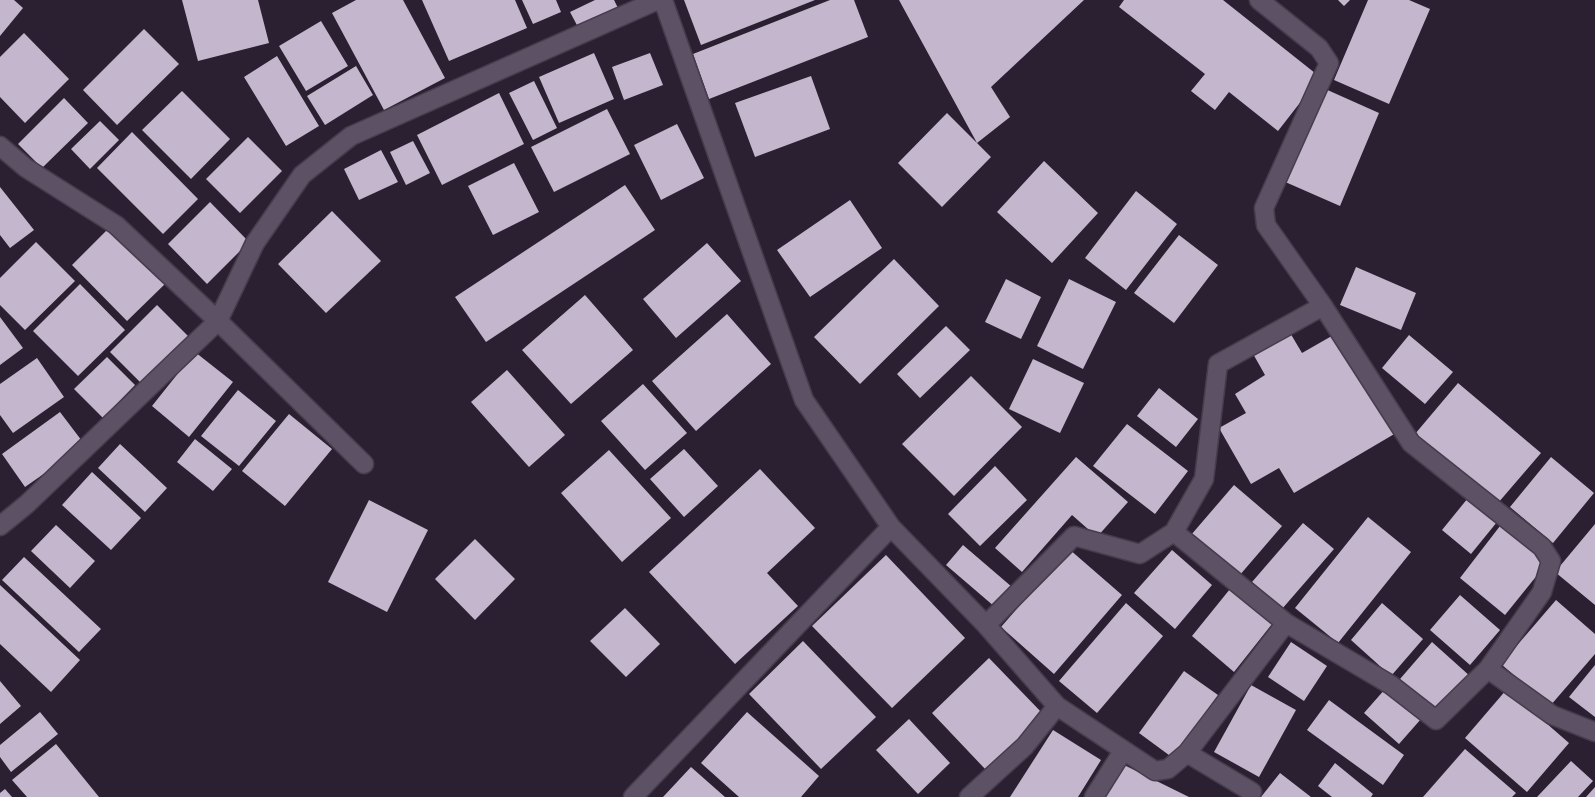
<!DOCTYPE html>
<html>
<head>
<meta charset="utf-8">
<style>
	body { margin:0 }
	canvas { display:block; background:#2a2032 }
</style>
</head>
<body>
<canvas width="1595" height="797"></canvas>
<script>
const ctx = document.querySelector('canvas').getContext('2d');
ctx.lineJoin = 'round';
function fillPath(path, color) {
  ctx.fillStyle = color;
  ctx.fill(path, 'evenodd');
}
function toPath(rows) {
  const path = new Path2D();
  for (const r of rows) {
    path.moveTo(r[0], r[1]);
    for (let i = 2; i < r.length; i += 2) path.lineTo(r[i], r[i + 1]);
  }
  return path;
}
function trace(path, color, width, dash) {
  ctx.strokeStyle = color;
  ctx.lineWidth = width;
  ctx.lineCap = dash ? 'butt' : 'round';
  ctx.setLineDash(dash || []);
  ctx.stroke(path);
}
fillPath(toPath([
	[0,0,14,0,23,8,0,36],
	[182,0,258,0,269,43,198,61],
	[356,0,403,0,445,78,384,110,332,13],
	[422,0,515,0,527,28,449,61],
	[522,0,556,0,561,12,533,24],
	[595,0,614,0,619,10,579,29,570,12],
	[684,0,815,0,701,45],
	[830,0,854,0,868,37,709,99,693,54],
	[899,0,1084,0,991,87,1010,117,977,143,991,157,942,207,898,163,947,113,977,143],
	[1124,0,1223,0,1320,77,1278,131,1229,92,1215,110,1191,91,1205,74,1119,7],
	[1338,0,1350,0,1344,6],
	[1368,0,1409,0,1430,9,1389,104,1334,80],
	[321,21,348,66,306,91,279,46],
	[144,29,179,64,117,125,83,90],
	[24,33,69,79,25,123,0,97,0,57],
	[594,53,614,99,559,123,539,77],
	[650,53,663,85,624,100,612,67],
	[277,56,319,126,286,146,244,77],
	[356,66,373,95,325,125,307,96],
	[811,76,830,129,755,157,735,103],
	[534,81,557,128,533,140,509,93],
	[1323,88,1379,113,1340,206,1283,181],
	[182,91,230,139,191,179,142,130],
	[499,93,524,144,442,185,417,135],
	[64,98,88,123,42,168,18,144],
	[607,109,630,154,554,192,531,147],
	[100,121,119,140,90,169,71,149],
	[677,124,704,178,661,200,634,145],
	[132,132,198,199,163,234,97,168],
	[248,137,282,171,240,213,206,179],
	[413,141,430,173,406,185,390,152],
	[381,150,398,182,359,200,344,169],
	[1044,161,1098,213,1052,263,997,212],
	[514,163,539,212,493,235,468,186],
	[625,185,655,230,486,342,455,297],
	[0,187,34,230,10,248,0,235],
	[1136,191,1177,224,1126,290,1085,258],
	[850,200,882,248,810,297,777,250],
	[210,202,249,242,207,284,168,244],
	[332,211,381,261,326,313,278,264],
	[110,227,166,283,127,321,72,265],
	[1179,235,1218,265,1174,323,1134,293],
	[36,242,75,281,25,330,0,305,0,278],
	[707,243,741,281,676,338,643,299],
	[894,259,939,306,860,384,814,337],
	[1356,267,1416,293,1401,330,1340,305],
	[1006,279,1041,297,1021,339,985,322],
	[1069,279,1116,302,1083,369,1037,346],
	[80,284,125,330,78,376,33,331],
	[585,295,633,350,571,404,522,350],
	[157,305,189,337,142,384,110,352],
	[727,314,771,364,696,431,652,381],
	[0,317,23,348,0,365],
	[946,326,970,350,920,398,897,374],
	[1289,331,1302,353,1337,333,1396,433,1294,493,1279,468,1251,484,1219,428,1246,413,1235,394,1265,375,1252,352],
	[1409,335,1453,372,1425,404,1382,368],
	[195,352,233,382,189,437,152,406],
	[107,357,135,385,103,418,74,389],
	[37,358,64,397,13,433,0,415,0,384],
	[1033,359,1084,383,1060,433,1009,409],
	[507,370,565,435,529,467,471,402],
	[971,376,1022,427,954,496,902,444],
	[1458,383,1541,453,1498,503,1415,434],
	[643,384,687,433,645,470,601,421],
	[1159,388,1198,419,1176,447,1137,416],
	[238,390,276,421,239,466,201,436],
	[60,412,85,445,25,487,2,454],
	[289,414,332,449,285,506,242,471],
	[1127,424,1188,471,1155,514,1093,466],
	[195,439,232,469,213,491,177,462],
	[120,444,167,488,145,512,98,468],
	[684,449,718,486,684,517,650,479],
	[609,450,671,518,622,562,561,493],
	[1076,457,1128,502,1097,537,1072,515,1022,572,995,548],
	[1551,457,1594,493,1553,543,1510,507],
	[995,466,1027,500,980,546,948,514],
	[760,469,815,528,767,573,798,606,735,664,649,572],
	[92,472,141,518,111,550,62,505],
	[1234,485,1282,526,1239,576,1191,535],
	[1468,498,1497,522,1471,554,1442,530],
	[369,500,428,530,387,612,328,582],
	[1368,517,1411,552,1338,643,1295,608],
	[1303,523,1334,549,1282,609,1252,582],
	[1595,524,1595,605,1555,572],
	[56,525,95,561,70,588,31,551],
	[1500,526,1547,563,1505,615,1460,578],
	[475,539,515,579,475,620,435,579],
	[963,545,1012,587,995,607,946,565],
	[1069,549,1122,595,1054,674,1001,627],
	[1172,550,1212,585,1175,629,1134,593],
	[886,555,965,638,892,708,812,626],
	[24,557,101,629,79,652,2,580],
	[0,585,80,660,51,692,0,644],
	[1230,589,1272,624,1234,672,1192,636],
	[1460,595,1500,630,1470,665,1430,630],
	[1556,600,1595,634,1595,654,1550,706,1501,664],
	[1126,603,1163,636,1097,713,1059,681],
	[1382,603,1423,639,1391,676,1351,640],
	[625,608,660,644,626,677,590,641],
	[803,641,876,717,821,769,749,694],
	[1291,642,1327,666,1304,701,1268,677],
	[1432,642,1471,677,1439,714,1400,679],
	[989,658,1044,715,986,770,932,713],
	[1595,665,1595,717,1569,697],
	[1184,671,1218,695,1173,758,1139,733],
	[0,681,21,706,0,724],
	[1251,685,1296,710,1259,777,1214,752],
	[1386,688,1421,719,1399,744,1364,713],
	[1507,689,1569,743,1527,792,1465,738],
	[1329,700,1404,755,1383,785,1307,730],
	[40,712,58,734,11,772,0,757,0,745],
	[747,712,819,776,801,797,739,797,701,763],
	[909,719,950,763,918,794,876,750],
	[1053,730,1101,760,1078,797,1010,797],
	[56,744,99,797,27,797,12,780],
	[1465,749,1516,793,1512,797,1423,797],
	[1571,761,1593,781,1578,797,1537,797],
	[1120,763,1189,797,1104,797],
	[1335,763,1373,794,1371,797,1332,797,1318,786],
	[691,767,725,797,663,797],
	[1280,773,1311,797,1261,797],
	[1595,787,1595,797,1586,797],
	[5,789,12,797,0,797,0,793]
]), '#c3b6cd');
const minor = toPath([
	[663,0,804,400,891,527,986,625,1057,706,1155,771,1168,769,1187,753,1286,623],
	[0,146,26,168,116,225,218,321,364,464],
	[0,526,27,504,218,321,255,243,302,175,351,136,658,0],
	[1174,532,1286,623,1391,685,1436,720,1488,669,1542,592,1551,561,1542,547,1411,443,1323,306,1266,225,1264,208,1329,63,1319,48,1259,0],
	[986,625,1074,536,1140,554,1174,532,1204,479,1218,364,1323,306],
	[1488,669,1552,715,1595,732],
	[1187,753,1252,792],
	[633,797,891,527],
	[969,797,1025,746,1057,706],
	[1094,797,1123,751]
]);
trace(minor, '#463d4c', 21);
trace(minor, '#5c5165', 18);
</script>
</body>
</html>
